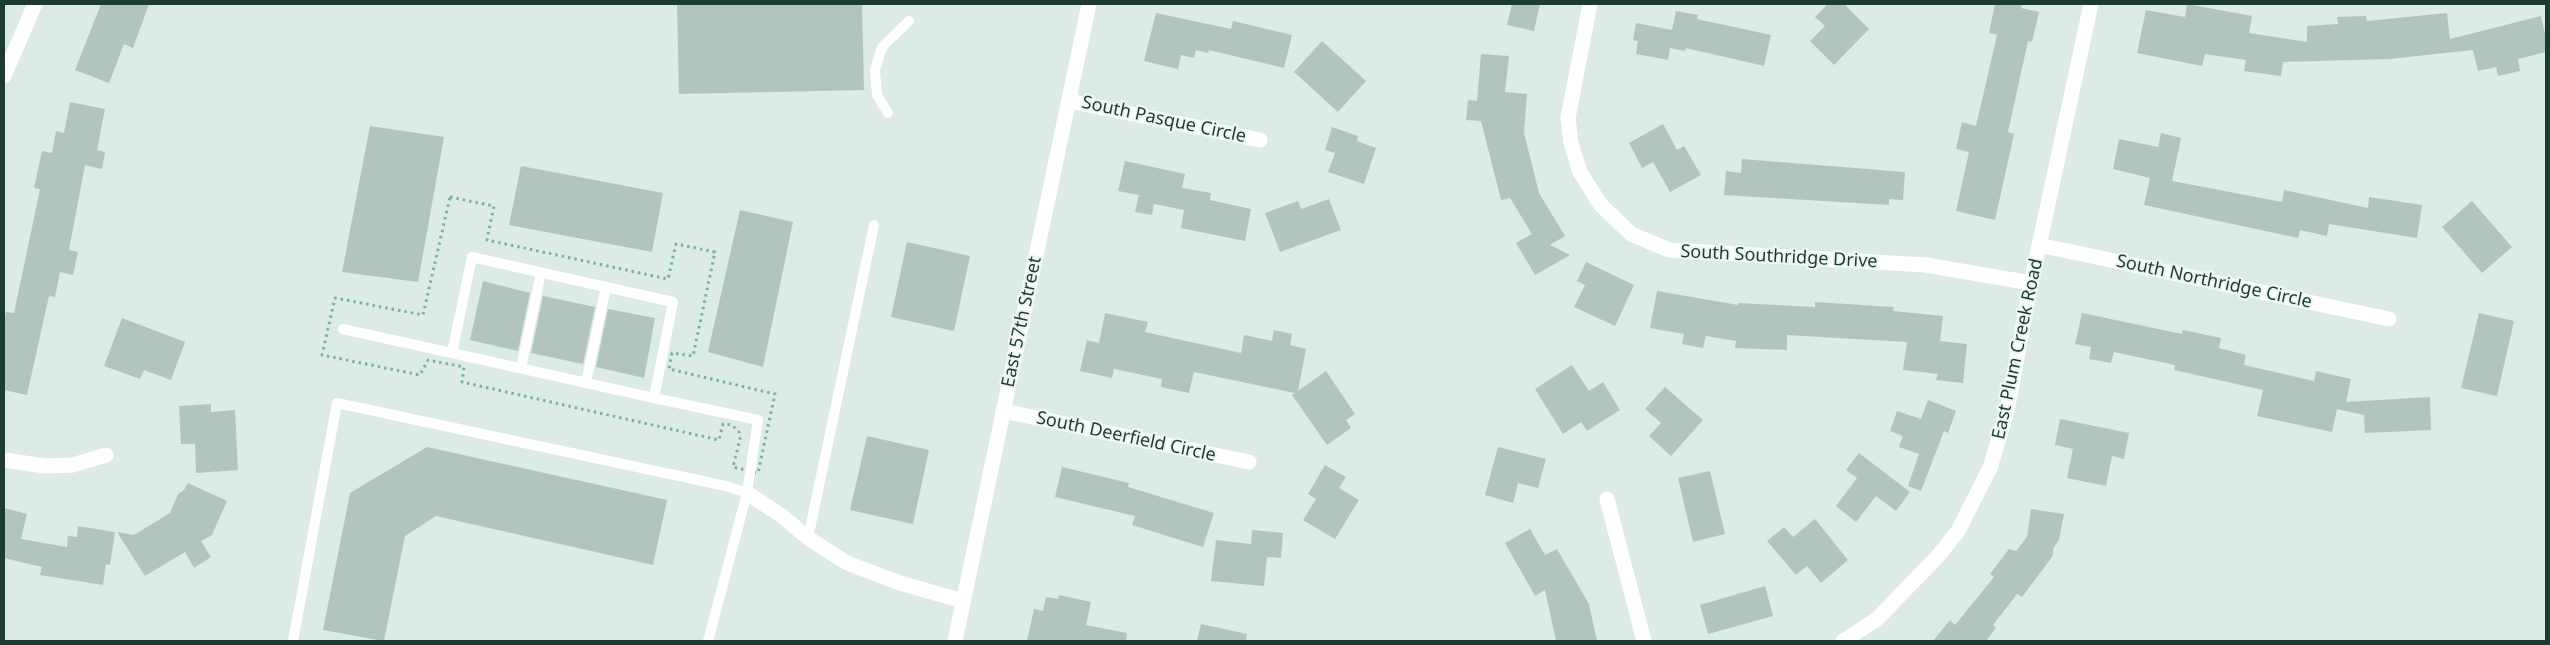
<!DOCTYPE html>
<html>
<head>
<meta charset="utf-8">
<style>
	body { margin:0 }
	#map { position:relative; width:2550px; height:645px; overflow:hidden; background:#dcebe4; font-family:"Noto Sans",sans-serif }
	canvas { display:block }
	.frame { position:absolute; inset:0; border:5px solid #1d3b33; pointer-events:none }
</style>
</head>
<body>
<div id="map">
<canvas width="2550" height="645"></canvas>
<div class="frame"></div>
</div>
<script>
const ctx = document.querySelector('canvas').getContext('2d');
ctx.lineJoin = 'round';
function fillPath(path, color) {
  ctx.fillStyle = color;
  ctx.fill(path, 'evenodd');
}
function toPath(rows) {
  const path = new Path2D();
  for (const r of rows) {
    path.moveTo(r[0], r[1]);
    for (let i = 2; i < r.length; i += 2) path.lineTo(r[i], r[i + 1]);
  }
  return path;
}
function trace(path, color, width, dash) {
  ctx.strokeStyle = color;
  ctx.lineWidth = width;
  ctx.lineCap = dash ? 'butt' : 'round';
  ctx.setLineDash(dash || []);
  ctx.stroke(path);
}
function label(font, color, halo, rows, align = 'center') {
  ctx.font = font + ' "Noto Sans",sans-serif';
  ctx.lineWidth = 4.5;
  ctx.setLineDash([]);
  ctx.textBaseline = 'middle';
  ctx.strokeStyle = halo;
  ctx.fillStyle = color;
  for (const [text, x, y, turn = 0] of rows) {
    ctx.save();
    ctx.translate(x, y);
    ctx.rotate((+turn || 0) * Math.PI / 180);
    ctx.textAlign = isNaN(turn) ? turn : align;
    if (halo) ctx.strokeText(text, 0, 0);
    ctx.fillText(text, 0, 0);
    ctx.restore();
  }
}
fillPath(toPath([
	[101,4,149,4,133,48,124,44,109,83,75,70],
	[677,4,862,4,864,90,679,94],
	[1512,4,1540,4,1534,31,1507,25],
	[1828,4,1844,4,1869,29,1834,65,1810,41,1825,26,1815,17],
	[1995,4,2022,4,2021,8,2039,12,2032,42,2028,41,2008,132,2014,134,1995,220,1956,211,1969,152,1956,149,1962,122,1976,126,1997,35,1989,33],
	[2187,4,2252,16,2249,33,2307,42,2307,26,2338,24,2337,17,2366,16,2367,21,2447,13,2450,39,2541,16,2546,38,2546,52,2518,59,2520,71,2498,76,2496,67,2478,71,2473,50,2389,59,2283,62,2281,76,2244,71,2246,60,2205,54,2202,66,2137,53,2146,10,2185,17],
	[1676,11,1698,15,1697,19,1771,35,1764,66,1686,48,1685,51,1670,48,1668,60,1636,54,1638,41,1633,40,1636,23,1672,30],
	[1156,13,1231,29,1233,21,1292,35,1284,68,1209,50,1208,53,1196,50,1194,58,1181,55,1178,69,1144,61],
	[1322,41,1366,81,1338,112,1294,72],
	[1481,54,1509,56,1505,92,1527,94,1524,133,1539,193,1565,236,1550,245,1570,255,1535,275,1516,243,1532,234,1510,198,1501,200,1481,121,1466,120,1468,100,1477,101],
	[70,102,105,109,97,150,105,152,102,169,85,165,69,250,78,252,73,275,60,272,55,297,49,296,27,395,4,390,4,321,6,312,14,313,40,189,34,188,42,151,52,153,56,131,64,133],
	[1663,124,1677,150,1684,146,1701,175,1670,192,1653,162,1642,168,1629,143],
	[370,126,444,137,418,282,342,272],
	[1332,127,1358,136,1357,141,1376,148,1364,184,1328,172,1335,153,1325,150],
	[2161,133,2181,138,2172,181,2282,202,2284,190,2368,208,2369,197,2422,205,2417,238,2329,224,2327,236,2300,230,2298,238,2144,205,2150,178,2113,169,2119,139,2158,147],
	[1742,159,1905,172,1903,200,1889,199,1889,205,1724,195,1726,171,1741,173],
	[1125,161,1185,174,1182,188,1211,193,1210,200,1251,209,1245,241,1181,228,1184,210,1154,204,1152,215,1135,212,1139,195,1118,191],
	[521,166,663,193,652,252,509,225],
	[1329,199,1341,230,1280,252,1265,213,1298,201,1301,209],
	[2472,201,2512,247,2482,273,2442,227],
	[740,210,793,222,763,367,708,352],
	[907,242,970,256,954,331,891,317],
	[1586,262,1634,285,1615,326,1574,307,1585,285,1577,281],
	[483,281,530,293,518,351,470,340],
	[1657,291,1738,305,1738,303,1815,307,1815,302,1894,307,1893,311,1943,316,1940,341,1967,344,1963,383,1936,380,1938,374,1903,370,1907,342,1787,335,1787,350,1735,348,1736,341,1706,336,1703,348,1682,344,1684,334,1650,328],
	[543,296,595,307,583,364,531,353],
	[608,309,655,318,644,378,596,367],
	[1105,313,1148,322,1145,332,1241,353,1244,335,1272,341,1274,330,1292,334,1290,345,1306,349,1298,391,1326,371,1355,414,1346,420,1351,428,1327,445,1292,395,1295,393,1194,372,1189,393,1161,387,1162,379,1114,369,1112,378,1080,371,1087,340,1099,343],
	[2082,313,2182,334,2183,330,2221,338,2219,348,2246,355,2244,365,2314,381,2316,371,2351,379,2346,402,2430,397,2431,430,2365,433,2364,415,2337,409,2332,432,2257,416,2263,390,2174,370,2175,365,2114,352,2111,363,2089,359,2091,347,2075,344],
	[2479,313,2514,321,2497,396,2461,388],
	[122,318,185,342,171,380,144,370,140,379,104,366],
	[1572,365,1589,391,1603,382,1620,410,1587,431,1581,422,1563,434,1535,389],
	[1665,387,1703,420,1671,456,1649,436,1661,423,1645,409],
	[1928,400,1956,411,1948,433,1944,431,1921,491,1908,486,1919,454,1899,447,1903,436,1890,431,1897,411,1921,419],
	[211,404,211,412,235,410,238,470,196,473,195,444,181,444,179,406],
	[2060,419,2129,433,2124,459,2112,456,2106,486,2067,478,2073,449,2055,445],
	[867,436,929,450,913,524,850,510],
	[427,447,667,500,653,565,436,516,405,536,384,641,323,630,350,493],
	[1498,447,1546,459,1538,488,1518,483,1513,503,1485,495],
	[1859,453,1910,492,1896,511,1876,496,1856,522,1836,506,1857,478,1846,470],
	[1325,465,1346,477,1339,488,1359,500,1335,539,1303,520,1316,499,1308,494],
	[1062,467,1129,483,1128,487,1214,513,1203,547,1132,525,1135,516,1055,497],
	[1710,471,1725,534,1693,542,1678,478],
	[188,483,227,501,212,535,201,541,211,557,194,568,185,552,145,576,117,532,134,535,170,513,178,494,184,490],
	[4,508,27,514,21,539,67,547,68,536,77,537,78,526,115,532,110,565,106,564,103,585,40,575,42,567,4,558],
	[2031,509,2064,514,2059,540,2054,547,2052,557,2022,597,2017,594,1993,625,1996,628,1986,641,1933,641,1950,620,1955,625,1994,577,1990,574,2009,549,2016,551,2027,537],
	[1815,519,1848,560,1821,583,1807,566,1796,575,1767,541,1784,527,1793,537],
	[1530,529,1545,555,1557,549,1589,604,1597,641,1556,641,1545,590,1535,596,1505,543],
	[1252,530,1283,533,1281,558,1267,557,1264,586,1211,581,1216,540,1251,544],
	[1765,586,1773,616,1708,634,1700,605],
	[1059,595,1091,602,1086,625,1127,633,1126,641,1027,641,1034,609,1043,611,1046,597,1058,599],
	[1201,624,1247,634,1246,641,1197,641]
]), '#b2c5bd');
trace(toPath([
	[450,197,494,206,487,240,668,279,676,244,715,252,693,356,672,353,669,369,775,394,758,473,733,467,740,439,739,432,732,425,723,424,719,440,462,382,464,367,428,360,420,375,322,355,335,298,423,315,450,197]
]), '#79b2a0', 3, [2.5, 4]);
trace(toPath([
	[888,113,877,95,875,70,882,47,909,21],
	[343,329,452,353],
	[521,368,541,273],
	[586,383,606,287],
	[654,398,673,302,472,257,452,353,654,398,758,420,747,493,708,641],
	[808,538,874,225],
	[293,641,337,403,726,486,747,493]
]), '#fff', 10);
trace(toPath([
	[1590,4,1568,118,1571,143,1580,172,1600,204,1631,234,1669,250,1926,265,2031,283],
	[4,76,35,4],
	[1069,101,1260,140],
	[2039,245,2389,319],
	[1003,411,1249,462],
	[4,460,45,466,73,465,106,455],
	[747,493,782,516,808,538,847,563,900,583,963,601],
	[1607,499,1644,641],
	[1843,641,1877,619,1938,556,1958,531,1990,468,2007,411,2031,283,2091,4]
]), '#fff', 15);
trace(toPath([
	[955,641,1089,4]
]), '#fff', 15);
label('18px', '#1d3b33', '#edf7f2', [
	["South Pasque Circle",1164,120,12],
	["South Southridge Drive",1779,257,3],
	["South Northridge Circle",2214,282,12],
	["East 57th Street",1022,322,-78],
	["East Plum Creek Road",2018,349,-78],
	["South Deerfield Circle",1126,437,12]
]);
</script>
</body>
</html>
